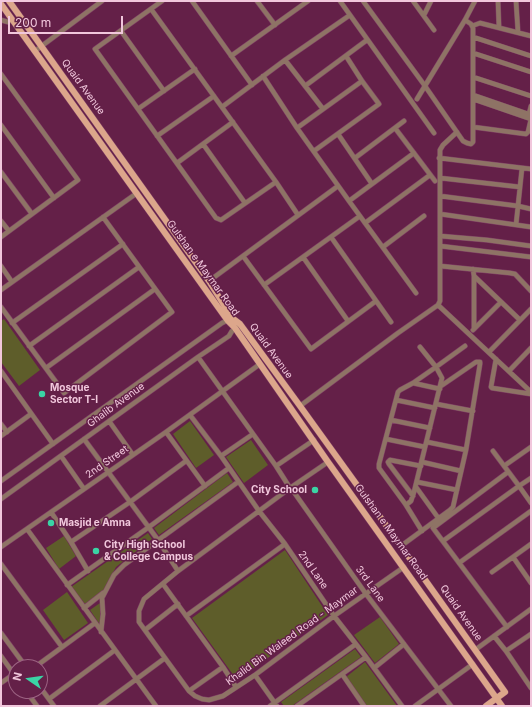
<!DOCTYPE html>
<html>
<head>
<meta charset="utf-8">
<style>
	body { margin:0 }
	#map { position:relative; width:532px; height:707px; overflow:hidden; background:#642048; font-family:Inter,sans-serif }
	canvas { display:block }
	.frame { position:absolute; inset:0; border:2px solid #f1c7dc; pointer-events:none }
	.north { position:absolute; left:8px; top:659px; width:40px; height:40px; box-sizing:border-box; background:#642048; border:1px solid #9c6383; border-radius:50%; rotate:283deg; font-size:11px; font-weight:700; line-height:16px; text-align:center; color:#f1c7dc }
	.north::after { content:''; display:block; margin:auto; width:14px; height:18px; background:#3ad4a5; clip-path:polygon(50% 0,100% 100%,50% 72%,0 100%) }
	.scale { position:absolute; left:8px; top:16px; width:115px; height:18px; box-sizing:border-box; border:2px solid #f1c7dc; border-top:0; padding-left:5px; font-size:12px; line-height:14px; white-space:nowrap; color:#f1c7dc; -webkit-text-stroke:3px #642048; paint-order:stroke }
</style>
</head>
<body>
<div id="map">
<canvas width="532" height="707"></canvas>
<div class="frame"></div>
<div class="north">N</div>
<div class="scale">200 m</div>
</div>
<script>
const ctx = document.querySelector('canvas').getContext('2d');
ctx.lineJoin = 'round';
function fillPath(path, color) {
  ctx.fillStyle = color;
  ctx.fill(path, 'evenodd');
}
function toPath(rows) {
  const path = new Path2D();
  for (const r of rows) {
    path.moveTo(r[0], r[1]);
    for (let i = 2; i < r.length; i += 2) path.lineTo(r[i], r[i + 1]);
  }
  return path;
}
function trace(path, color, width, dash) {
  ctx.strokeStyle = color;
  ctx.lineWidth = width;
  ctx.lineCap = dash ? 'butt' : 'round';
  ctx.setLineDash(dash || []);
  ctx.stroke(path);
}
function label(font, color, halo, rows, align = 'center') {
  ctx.font = font + ' Inter,sans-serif';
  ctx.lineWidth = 3;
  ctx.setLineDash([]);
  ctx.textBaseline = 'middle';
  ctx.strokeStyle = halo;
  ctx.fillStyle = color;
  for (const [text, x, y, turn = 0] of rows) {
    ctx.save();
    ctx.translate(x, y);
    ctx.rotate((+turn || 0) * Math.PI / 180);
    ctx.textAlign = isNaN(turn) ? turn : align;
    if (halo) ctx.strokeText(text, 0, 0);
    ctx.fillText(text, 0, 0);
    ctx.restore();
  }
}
fillPath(toPath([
	[4,319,40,370,19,386,1,362,1,321],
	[190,421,214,455,196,468,173,434],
	[251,440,268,465,244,483,226,457],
	[227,473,233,482,159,535,154,528],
	[148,533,152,539,116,567,104,590,85,604,71,587],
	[64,536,76,556,59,569,46,548],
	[285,550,328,615,237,680,192,618],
	[67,592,88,623,64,640,43,610],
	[100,603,100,625,90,610],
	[380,617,399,644,375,663,354,635],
	[355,649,361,657,292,706,284,706,281,702],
	[365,662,397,706,366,706,346,677]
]), '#5e5d2a');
const minor = toPath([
	[162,1,95,49,216,218,221,220,276,182],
	[192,1,252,85],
	[257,1,275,25],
	[340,1,434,133],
	[363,1,425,86,463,141,467,143,471,144,473,142,473,28,471,24,465,20],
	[413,1,434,30],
	[498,1,499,27],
	[516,1,518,32],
	[151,9,276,182,298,215],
	[424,15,431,1],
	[1,20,8,22,11,19],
	[472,26,480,23,531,36],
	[121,31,164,91],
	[473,37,531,56],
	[35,51,102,1],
	[473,53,531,72],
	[231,56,308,1],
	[285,60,323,109],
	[1,74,78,180,1,237],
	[263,76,297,128,349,201,416,293],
	[473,77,531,96],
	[305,86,367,40],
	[473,95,531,115],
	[417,99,465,20,475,1],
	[473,99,531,119],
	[222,107,285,60,350,15],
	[138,109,195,69],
	[529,114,531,106],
	[1,125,54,198],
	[473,127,526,134,528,132,531,119],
	[297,128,362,81],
	[395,128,435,181],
	[338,134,372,184],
	[157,136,214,96],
	[203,144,245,203],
	[314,151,379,104,362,81,346,56],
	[355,158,404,121],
	[439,158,531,169],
	[177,163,233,122],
	[1,172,32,214],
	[440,178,520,187],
	[440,196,518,206,531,209],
	[349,201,414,153],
	[440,214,531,227],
	[1,221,9,231],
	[365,223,430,175],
	[516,225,522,168],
	[440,236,487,240,531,246],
	[331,237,391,322],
	[440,246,531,257],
	[383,247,424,216],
	[243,256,311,349,376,301],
	[303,257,348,321],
	[1,266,12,282],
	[440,266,510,273,515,274,531,291],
	[473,269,474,276,520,320],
	[474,276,474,329],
	[209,281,338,186],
	[264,285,360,216],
	[1,290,137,193],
	[438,305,531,392],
	[1,307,64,393,172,312,103,217],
	[12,323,123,244],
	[473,330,501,302],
	[29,346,139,267],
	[489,352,531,309],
	[198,357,276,466,290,488],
	[496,359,491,387,492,388,531,394],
	[46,368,155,289],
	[1,371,53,444],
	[509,371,531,348],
	[413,383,440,389],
	[396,400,435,408],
	[436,404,473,411],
	[300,406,398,333,438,305,440,301,440,150,443,145,457,132],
	[190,415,221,456,259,511,285,544,334,616,366,657,402,706],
	[391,420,430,428],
	[109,421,133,455],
	[1,424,7,432],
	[166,432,205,486],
	[1,436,31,414],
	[84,439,158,540,178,571],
	[386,439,425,447],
	[427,442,466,450],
	[61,456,84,489],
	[221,456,253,434],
	[328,462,290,488,178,571,144,599,139,611,139,622,165,658,189,691,195,696,202,699,209,700,223,696,255,675,334,616,404,567],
	[422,462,461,471],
	[276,466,314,440],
	[504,466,531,447],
	[531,478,519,486,531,503],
	[1,481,222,323,230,319],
	[417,482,457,490],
	[416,487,439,519],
	[291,488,366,594,451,706],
	[413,496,389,464,388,462,390,460,421,466],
	[1,499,198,357,229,336,232,331,237,326],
	[406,505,411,501,414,492,442,378,436,367,420,347],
	[51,512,71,542,88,571],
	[27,529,156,706],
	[422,531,406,505,379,468,379,464,398,392,400,390,413,383,436,367,465,346],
	[443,541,519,486,493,451],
	[71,542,130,502,186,461],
	[531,544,513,557,531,583],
	[401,546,450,510,453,507,466,450,480,364,480,362,476,362,441,386],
	[1,547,166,432,260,364],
	[459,563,531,511],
	[1,564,62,647],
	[492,572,513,557],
	[163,584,223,667,236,687],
	[67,585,149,527,229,468],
	[84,608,103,593],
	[186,616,285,544],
	[507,627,433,528,508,472],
	[145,630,178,604],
	[101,632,103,614,102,598,114,575,124,565,238,482],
	[1,633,26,667],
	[494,636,506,651,531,688],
	[475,650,531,609],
	[506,651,531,634],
	[1,656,16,677],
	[35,667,95,623],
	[374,668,404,644],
	[342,674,364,706],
	[255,675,277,706],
	[1,683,14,674],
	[40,687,54,706],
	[26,691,37,706],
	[189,691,223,667],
	[49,699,115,650],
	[100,706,165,658],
	[270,706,356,644],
	[297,706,366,657],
	[415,706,473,664]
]);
const major = toPath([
	[9,1,209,281,232,318,240,324,300,406,401,546,505,692,486,706],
	[1,4,228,321,235,328,328,462,502,706]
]);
trace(minor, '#804166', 5.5);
trace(major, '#804166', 7);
trace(minor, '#8e7365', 4.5);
trace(major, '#dca68b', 6);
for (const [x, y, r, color] of [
	[42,394,4,"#3ad4a5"],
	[315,490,4,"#3ad4a5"],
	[51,523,4,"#3ad4a5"],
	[96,551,4,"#3ad4a5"]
]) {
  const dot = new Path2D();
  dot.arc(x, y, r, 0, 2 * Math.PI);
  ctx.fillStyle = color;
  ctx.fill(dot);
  trace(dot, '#642048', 1.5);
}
label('10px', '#f1c7dc', '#642048', [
	["Quaid Avenue",83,87,54],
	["Gulshan e Maymar Road",203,268,54],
	["Quaid Avenue",271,351,54],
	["Ghalib Avenue",116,405,-36],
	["2nd Street",107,462,-35],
	["Gulshan e Maymar Road",391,532,54],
	["2nd Lane",313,570,55],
	["3rd Lane",370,584,54],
	["Quaid Avenue",461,613,55],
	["Khalid Bin Waleed Road - Maymar",292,636,-36]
]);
label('bold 10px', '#f1c7dc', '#642048', [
	["Mosque",50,388],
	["Sector T-I",50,400],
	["City School",307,490,"right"],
	["Masjid e Amna",59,523],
	["City High School",104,545],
	["& College Campus",104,557]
], 'left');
</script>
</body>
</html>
